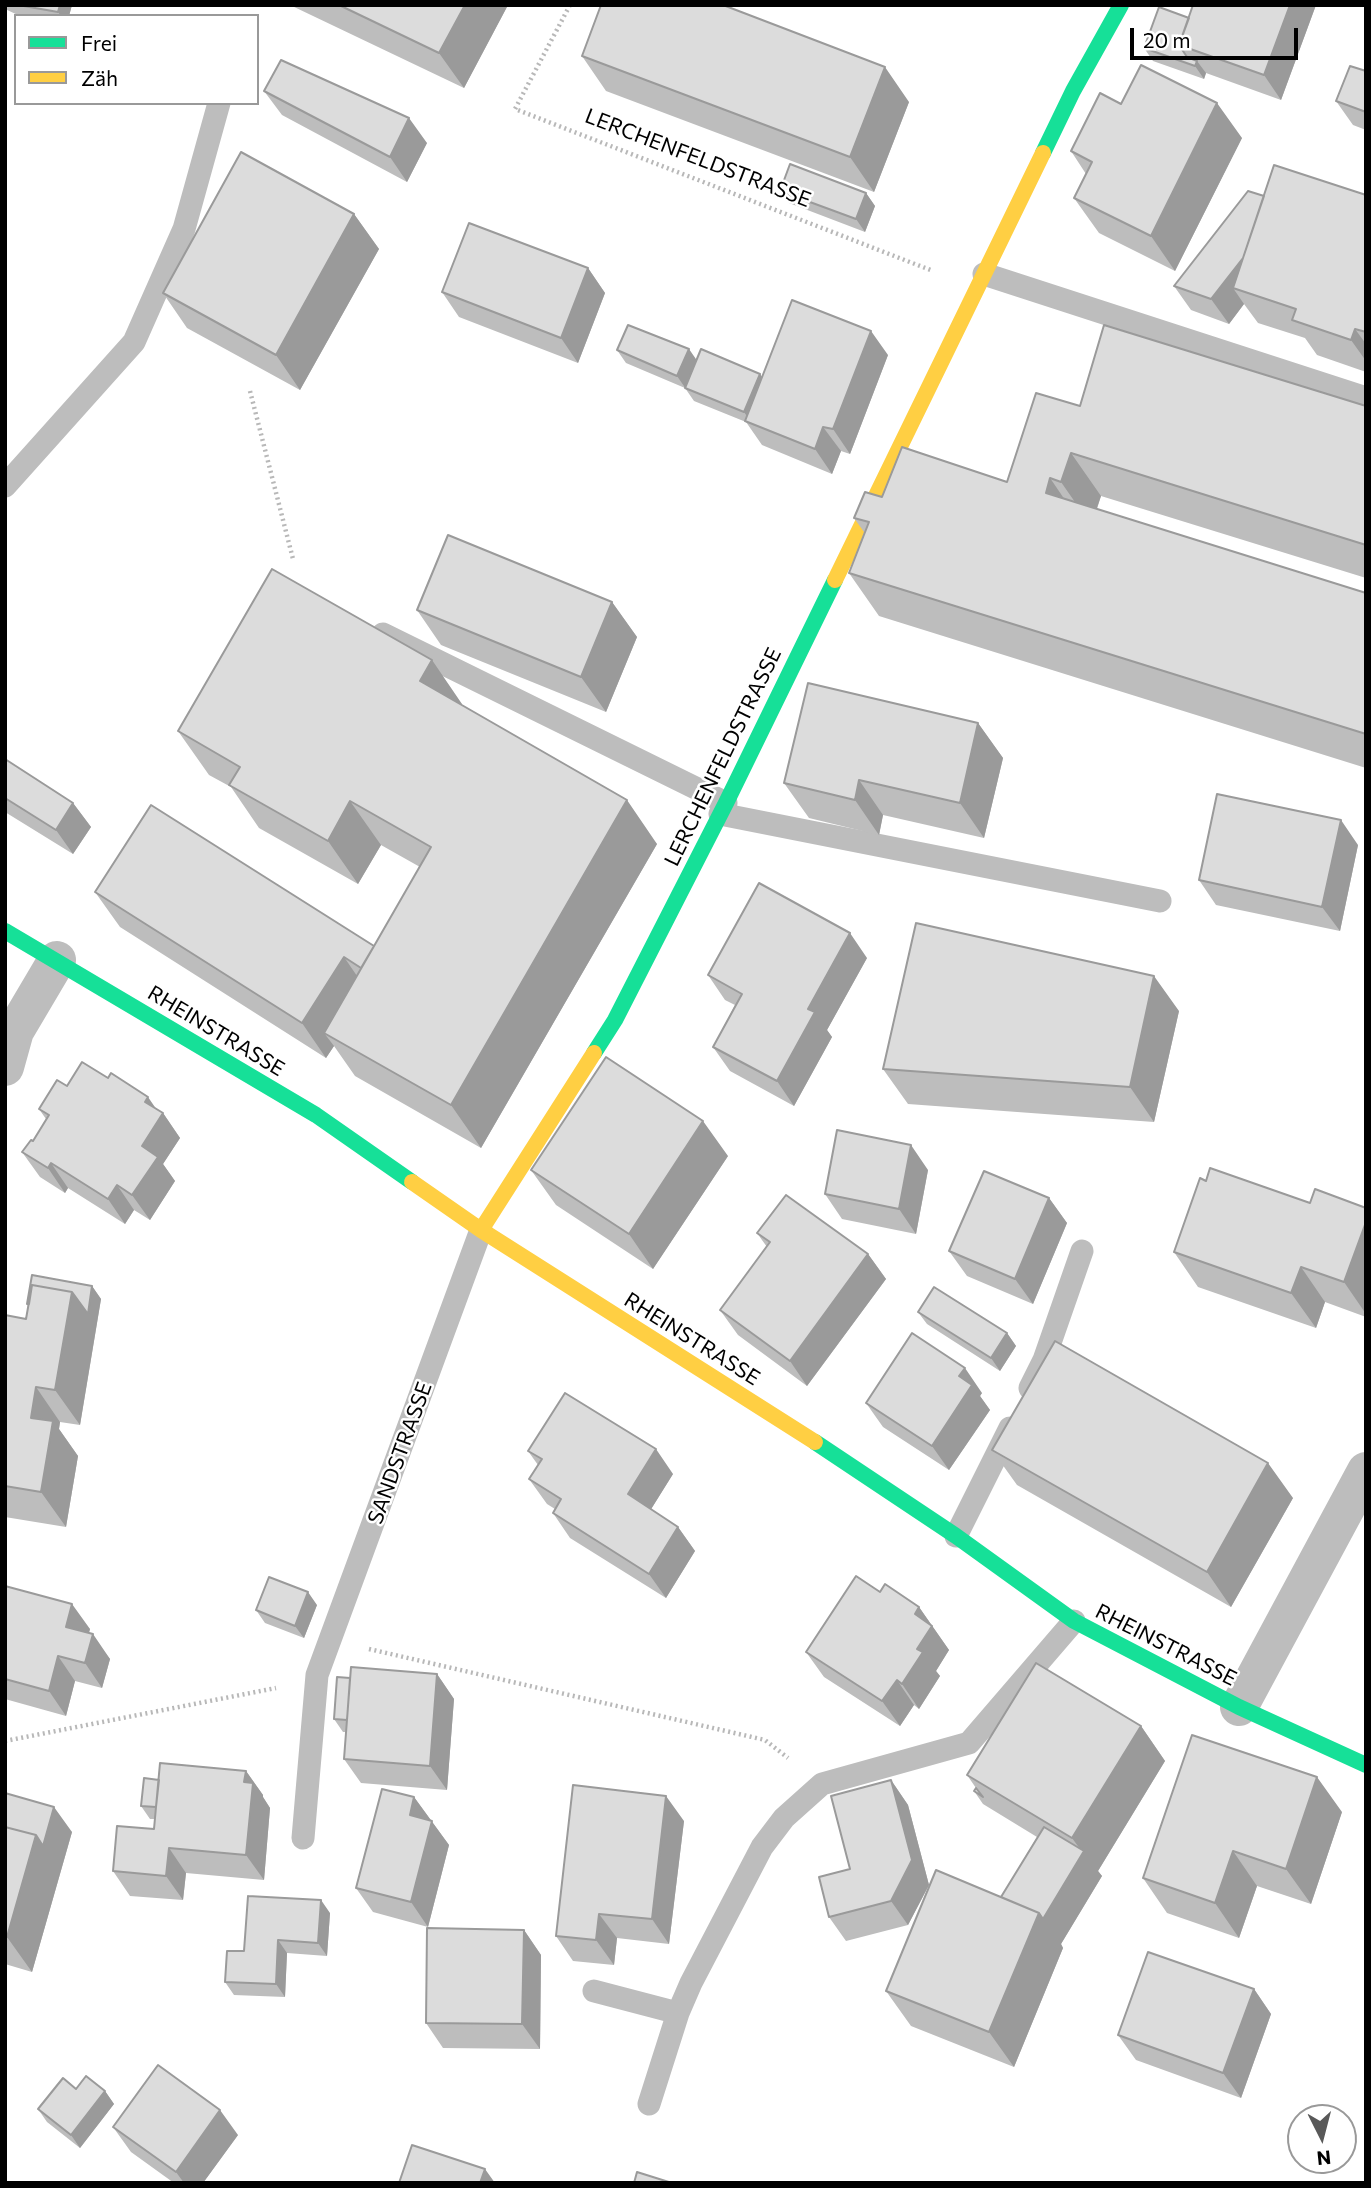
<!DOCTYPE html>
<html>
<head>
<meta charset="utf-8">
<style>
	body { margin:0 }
	#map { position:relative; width:1371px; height:2188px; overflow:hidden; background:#fff; font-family:Commissioner,sans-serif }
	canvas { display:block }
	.frame { position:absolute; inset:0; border:7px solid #000; pointer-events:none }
	.legend { position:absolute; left:14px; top:14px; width:245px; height:91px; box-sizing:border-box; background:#fff; border:2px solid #999; margin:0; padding:9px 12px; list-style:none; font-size:21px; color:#000 }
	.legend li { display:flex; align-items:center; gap:14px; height:35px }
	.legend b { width:35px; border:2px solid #999 }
	.north { position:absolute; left:1287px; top:2104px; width:70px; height:70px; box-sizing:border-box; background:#fff; border:2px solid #999; border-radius:50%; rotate:174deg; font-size:19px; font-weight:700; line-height:28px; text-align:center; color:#000 }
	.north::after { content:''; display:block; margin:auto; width:24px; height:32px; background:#595959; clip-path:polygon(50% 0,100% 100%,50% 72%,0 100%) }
	.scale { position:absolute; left:1130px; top:28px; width:168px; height:32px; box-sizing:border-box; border:4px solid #000; border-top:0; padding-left:9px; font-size:21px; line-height:24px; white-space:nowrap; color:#000; -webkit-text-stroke:5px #fff; paint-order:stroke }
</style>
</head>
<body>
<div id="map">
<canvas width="1371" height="2188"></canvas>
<div class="frame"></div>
<ul class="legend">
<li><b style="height:9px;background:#16e098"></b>Frei</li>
<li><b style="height:9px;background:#ffcf43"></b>Zäh</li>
</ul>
<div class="north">N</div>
<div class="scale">20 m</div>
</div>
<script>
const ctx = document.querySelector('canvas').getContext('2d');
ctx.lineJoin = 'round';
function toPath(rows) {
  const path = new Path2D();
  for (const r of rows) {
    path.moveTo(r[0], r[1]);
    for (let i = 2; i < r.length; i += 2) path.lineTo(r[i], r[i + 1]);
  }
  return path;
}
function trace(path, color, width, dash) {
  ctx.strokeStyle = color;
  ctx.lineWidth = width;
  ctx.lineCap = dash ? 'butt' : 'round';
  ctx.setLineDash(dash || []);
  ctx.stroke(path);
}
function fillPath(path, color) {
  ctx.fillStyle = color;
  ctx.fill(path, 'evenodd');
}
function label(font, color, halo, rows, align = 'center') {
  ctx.font = font + ' Commissioner,sans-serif';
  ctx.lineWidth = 5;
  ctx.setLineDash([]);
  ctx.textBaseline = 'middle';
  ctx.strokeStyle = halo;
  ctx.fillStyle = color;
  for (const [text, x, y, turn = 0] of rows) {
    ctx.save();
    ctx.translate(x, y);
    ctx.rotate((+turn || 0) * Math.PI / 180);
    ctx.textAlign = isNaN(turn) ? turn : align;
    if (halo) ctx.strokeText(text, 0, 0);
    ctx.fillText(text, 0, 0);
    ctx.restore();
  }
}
trace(toPath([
	[570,5,515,109,933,271],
	[250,391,293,559],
	[369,1649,765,1740,788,1758],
	[5,1741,276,1688]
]), '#b8b8b8', 4.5, [2, 3.5]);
trace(toPath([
	[984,274,1366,398],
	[5,486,134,342,184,229,219,103],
	[383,634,726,803],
	[720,814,1160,901],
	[1030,1388,1044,1360,1082,1251],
	[956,1536,1010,1428],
	[303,1838,317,1675,481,1230],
	[594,1991,678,2013],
	[649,2104,678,2013,691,1983,762,1847,784,1818,822,1784,969,1743,1074,1621]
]), '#bdbdbd', 23);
trace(toPath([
	[5,1067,15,1031,57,960],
	[1239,1707,1366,1471]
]), '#bdbdbd', 38);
trace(toPath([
	[1043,153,1073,91,1121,5],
	[5,931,316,1115,412,1182],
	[594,1053,615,1020,726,803,835,580],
	[815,1442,956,1536,1074,1621,1239,1707,1366,1765]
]), '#16e098', 16);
trace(toPath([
	[835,580,1043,153],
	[412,1182,481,1230,815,1442],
	[481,1230,594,1053]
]), '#ffcf43', 16);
fillPath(toPath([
	[5,5,72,5,69,16,20,16,5,9],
	[290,5,508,5,464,88],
	[1193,5,1316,5,1281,100,1206,73,1204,79,1153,61,1144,48,1189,18],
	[582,56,909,102,874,192,606,91],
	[1366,71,1366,130,1353,125,1336,101],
	[264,91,427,143,407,182,282,115],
	[1121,104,1242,138,1175,271,1099,233,1074,198,1086,174,1071,151],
	[780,191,866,193,875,206,865,232,789,203],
	[1366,195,1366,372,1317,355,1305,338,1258,323,1244,304,1229,324,1191,310,1174,286,1264,196],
	[354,214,379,249,300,390,187,328,163,293],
	[588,268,605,293,578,363,459,317,442,292],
	[617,350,696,360,760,374,762,377,888,355,850,454,841,451,832,474,762,445,746,422,694,401,685,388,626,363],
	[1080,406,1366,406,1366,578,1101,496,1097,509,1366,593,1366,768,879,616,849,573,864,532,854,518,882,497,1007,482],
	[612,602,637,637,606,712,441,645,417,610],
	[462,704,461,705,657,844,481,1148,355,1076,334,1046,326,1058,120,927,95,892,374,946,420,867,381,845,358,884,259,828,231,787,209,775,178,731],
	[978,723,1003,758,984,838,883,815,879,835,809,818,784,783],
	[5,759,73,803,91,827,73,854,5,812],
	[1358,845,1340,931,1216,905,1199,880],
	[867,958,827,1030,832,1037,794,1106,730,1071,713,1047,735,1005,725,1000,708,975],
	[1179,1011,1154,1122,908,1104,883,1069],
	[67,1086,156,1109,163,1113,180,1138,163,1164,175,1181,150,1220,134,1210,125,1224,68,1188,65,1193,40,1177,22,1152,33,1141,46,1119,39,1109],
	[728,1156,653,1269,556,1205,531,1170],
	[928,1170,916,1234,842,1219,825,1194],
	[1206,1181,1310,1203,1366,1208,1366,1317,1325,1302,1316,1328,1198,1287,1174,1252],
	[1049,1198,1067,1223,1033,1304,967,1276,949,1251],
	[757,1233,868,1254,886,1279,807,1386,738,1335,720,1310,767,1247],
	[92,1286,101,1299,80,1425,60,1422,59,1429,78,1456,66,1527,5,1517,5,1315,26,1319,28,1306,27,1304],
	[918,1312,1007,1333,1016,1346,1000,1371,927,1324],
	[982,1393,980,1396,990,1410,949,1470,883,1427,866,1403],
	[992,1450,1293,1498,1231,1607,1017,1485],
	[528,1451,673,1474,651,1509,678,1527,695,1551,666,1598,570,1538,553,1513,555,1509,547,1504,529,1479,538,1465],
	[5,1586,90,1629,89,1633,110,1659,102,1688,75,1681,66,1716,5,1699],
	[880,1592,919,1607,949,1650,936,1671,940,1676,919,1709,914,1705,900,1726,824,1677,806,1652],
	[317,1605,304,1638,265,1623,256,1610],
	[437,1674,454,1699,447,1790,361,1783,344,1759,346,1732,343,1732,334,1719,350,1678],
	[1141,1726,1165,1761,1098,1871,1102,1876,1061,1944,1063,1948,1014,2067,911,2026,886,1991,1001,1897,1037,1837,983,1804,974,1791,976,1788,967,1775],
	[246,1771,263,1795,263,1797,270,1808,264,1880,186,1873,183,1900,130,1896,113,1871,154,1829,155,1819,150,1819,141,1806,159,1780],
	[891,1780,908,1805,929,1885,908,1925,846,1941,829,1917],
	[5,1793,72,1832,32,1972,5,1964],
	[414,1797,449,1845,428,1927,373,1912,356,1888],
	[1342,1812,1311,1904,1257,1886,1239,1938,1167,1913,1143,1878],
	[684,1821,669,1944,617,1938,614,1965,573,1961,556,1936],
	[330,1913,327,1956,287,1953,285,1997,234,1995,225,1982,244,1951],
	[524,1930,541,1955,540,2049,443,2048,426,2023],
	[1254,1989,1271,2014,1241,2098,1136,2060,1118,2035],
	[76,2089,105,2091,114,2104,80,2148,47,2122,38,2109],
	[113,2127,238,2135,203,2183,174,2183,131,2152]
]), '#bdbdbd');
fillPath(toPath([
	[60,5,72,5,69,16,61,16,58,12],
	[465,5,508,5,464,88,439,53],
	[1290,5,1316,5,1281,100,1264,75],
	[1197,61,1206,73,1204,79,1195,66],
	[885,67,909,102,874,192,850,157],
	[1217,103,1242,138,1175,271,1151,236],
	[409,118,427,143,407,182,390,157],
	[866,193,875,206,865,232,856,219],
	[354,214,379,249,300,390,276,355],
	[1249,251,1233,288,1244,304,1229,324,1211,299],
	[588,268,605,293,578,363,561,338],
	[1355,329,1366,344,1366,361,1351,340],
	[871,331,888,355,850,454,833,429],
	[689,349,698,362,686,389,677,376],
	[760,374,769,387,753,425,744,412],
	[823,427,841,451,832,474,815,449],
	[1071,453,1101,496,1091,525,1061,482],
	[1050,478,1080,522,1046,493],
	[612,602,637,637,606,712,581,677],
	[432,660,462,704,450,725,420,681],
	[978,723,1003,758,984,838,960,803],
	[859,780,883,815,879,835,855,800],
	[627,800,657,844,481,1148,451,1105],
	[350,801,381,845,358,884,328,841],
	[73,803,91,827,73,854,56,830],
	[1341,820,1358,845,1340,931,1322,907],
	[850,933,867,958,827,1030,832,1037,794,1106,777,1081,808,1009],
	[344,957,368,992,324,1033,334,1046,326,1058,302,1023],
	[1154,976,1179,1011,1154,1122,1130,1087],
	[148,1097,161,1116,163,1113,180,1138,163,1164,175,1181,150,1220,132,1195,142,1146,145,1102],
	[703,1121,728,1156,653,1269,629,1234],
	[911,1145,928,1170,916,1234,899,1209],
	[51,1163,68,1188,65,1193,48,1168],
	[117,1185,134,1210,125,1224,108,1199],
	[1049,1198,1067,1223,1033,1304,1015,1279],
	[1366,1222,1366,1314,1344,1282],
	[868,1254,886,1279,807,1386,790,1361],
	[1301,1267,1325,1302,1316,1328,1291,1293],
	[92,1286,101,1299,80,1425,55,1390,72,1292],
	[1007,1333,1016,1346,1000,1371,991,1358],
	[965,1368,982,1393,980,1396,990,1410,949,1470,932,1446,959,1376],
	[36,1387,60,1422,59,1429,78,1456,66,1527,41,1492,31,1418],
	[656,1449,673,1474,645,1519,628,1494],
	[1268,1463,1293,1498,1231,1607,1207,1572],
	[678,1527,695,1551,666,1598,649,1574],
	[308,1592,317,1605,304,1638,295,1626],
	[72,1604,90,1629,83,1652,66,1627],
	[919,1607,949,1650,936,1671,940,1676,919,1709,902,1684,917,1649,915,1614],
	[93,1634,110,1659,102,1688,85,1663],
	[58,1656,75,1681,66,1716,49,1691],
	[437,1674,454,1699,447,1790,430,1766],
	[897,1680,914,1705,900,1726,882,1701],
	[1141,1726,1165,1761,1098,1871,1102,1876,1061,1944,1063,1948,1014,2067,989,2032,1039,1913,1083,1853,1072,1838],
	[246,1771,263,1795,263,1797,270,1808,264,1880,246,1855,244,1782],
	[1317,1777,1342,1812,1311,1904,1286,1869],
	[891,1780,908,1805,929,1885,908,1925,891,1901],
	[666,1796,684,1821,669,1944,652,1919],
	[414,1797,449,1845,428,1927,411,1902,410,1815],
	[54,1807,72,1832,32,1972,7,1937,36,1835],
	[169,1848,186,1873,183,1900,166,1876],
	[1233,1851,1257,1886,1239,1938,1215,1903],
	[321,1900,330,1913,327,1956,318,1943],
	[599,1914,617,1938,614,1965,596,1940],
	[524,1930,541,1955,540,2049,522,2024],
	[278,1940,287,1953,285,1997,276,1984],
	[1254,1989,1271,2014,1241,2098,1223,2073],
	[105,2091,114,2104,80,2148,71,2135],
	[220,2110,238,2135,203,2183,184,2183,176,2172],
	[485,2169,495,2183,480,2183]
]), '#9a9a9a');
const building = toPath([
	[18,5,60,5,58,12,18,5],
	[339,5,465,5,439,53,339,5],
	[601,5,723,5,885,67,850,157,582,56,601,5],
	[1193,5,1290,5,1264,75,1179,45,1193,5],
	[1159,7,1189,18,1179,45,1187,57,1197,61,1195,66,1144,48,1159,7],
	[281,60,409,118,390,157,264,91,281,60],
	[1141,65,1217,103,1151,236,1074,198,1092,162,1071,151,1100,93,1121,104,1141,65],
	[1350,66,1366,71,1366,112,1336,101,1350,66],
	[241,152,354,214,276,355,163,293,241,152],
	[790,164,866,193,856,219,780,191,790,164],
	[1274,165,1366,195,1366,332,1355,329,1351,340,1292,320,1296,309,1233,288,1274,165],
	[1248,191,1264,196,1243,258,1211,299,1174,286,1248,191],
	[469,223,588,268,561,338,442,292,469,223],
	[792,300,871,331,833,429,823,427,815,449,745,421,792,300],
	[628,325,689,349,677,376,617,350,628,325],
	[1104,325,1366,406,1366,545,1071,453,1061,482,1050,478,1046,493,1366,593,1366,734,849,573,869,522,854,518,865,492,882,497,902,447,1007,482,1036,393,1080,406,1104,325],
	[701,349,760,374,744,412,685,388,701,349],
	[448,535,612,602,581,677,417,610,448,535],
	[272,569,432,660,420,681,627,800,451,1105,324,1033,431,847,350,801,328,841,229,785,240,767,178,731,272,569],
	[808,683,978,723,960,803,859,780,855,800,784,783,808,683],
	[5,759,73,803,56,830,5,798,5,759],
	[1217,794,1341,820,1322,907,1199,880,1217,794],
	[151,805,374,946,361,968,344,957,302,1023,95,892,151,805],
	[759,883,850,933,808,1009,815,1012,777,1081,713,1047,742,994,708,975,759,883],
	[916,923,1154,976,1130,1087,883,1069,916,923],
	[606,1057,703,1121,629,1234,531,1170,606,1057],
	[82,1062,108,1078,111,1073,148,1097,145,1102,163,1113,142,1146,158,1157,132,1195,117,1185,108,1199,51,1163,48,1168,22,1152,31,1140,33,1141,49,1115,39,1109,57,1080,67,1086,82,1062],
	[837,1130,911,1145,899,1209,825,1194,837,1130],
	[1210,1168,1310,1203,1315,1189,1366,1208,1366,1222,1344,1282,1301,1267,1291,1293,1174,1252,1200,1178,1206,1181,1210,1168],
	[984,1171,1049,1198,1015,1279,949,1251,984,1171],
	[786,1195,868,1254,790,1361,720,1310,770,1242,757,1233,786,1195],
	[32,1275,92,1286,88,1314,72,1292,32,1285,29,1304,27,1304,32,1275],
	[32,1285,72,1292,55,1390,36,1387,31,1418,53,1421,41,1492,5,1486,5,1315,26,1319,32,1285],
	[934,1287,1007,1333,991,1358,918,1312,934,1287],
	[912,1333,965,1368,959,1376,972,1385,932,1446,866,1403,912,1333],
	[1055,1341,1268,1463,1207,1572,992,1450,1055,1341],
	[565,1393,656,1449,628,1494,678,1527,649,1574,553,1513,561,1499,529,1479,542,1459,528,1451,565,1393],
	[856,1576,880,1592,885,1584,919,1607,915,1614,932,1626,917,1649,923,1652,902,1684,897,1680,882,1701,806,1652,856,1576],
	[269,1577,308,1592,295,1626,256,1610,269,1577],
	[5,1586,72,1604,66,1627,93,1634,85,1663,58,1656,49,1691,5,1679,5,1586],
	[1036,1663,1141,1726,1072,1838,967,1775,1036,1663],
	[351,1667,437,1674,430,1766,344,1759,351,1667],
	[337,1677,350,1678,347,1720,334,1719,337,1677],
	[1192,1735,1317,1777,1286,1869,1233,1851,1215,1903,1143,1878,1192,1735],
	[160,1763,246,1771,244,1782,253,1783,246,1855,169,1848,166,1876,113,1871,117,1826,154,1829,160,1763],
	[144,1778,159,1780,156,1807,141,1806,144,1778],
	[891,1780,912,1860,891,1901,829,1917,819,1877,850,1869,831,1796,891,1780],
	[573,1785,666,1796,652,1919,599,1914,596,1940,556,1936,573,1785],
	[976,1788,983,1797,974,1791,976,1788],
	[382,1789,414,1797,410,1815,432,1821,411,1902,356,1888,382,1789],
	[5,1793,54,1807,43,1846,36,1835,5,1827,5,1793],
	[5,1827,36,1835,7,1937,5,1936,5,1827],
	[1044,1827,1084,1851,1043,1919,1039,1913,1001,1897,1044,1827],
	[936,1870,1039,1913,989,2032,886,1991,936,1870],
	[248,1896,321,1900,318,1943,278,1940,276,1984,225,1982,227,1951,244,1951,248,1896],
	[427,1928,524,1930,522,2024,426,2023,427,1928],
	[1148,1952,1254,1989,1223,2073,1118,2035,1148,1952],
	[158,2065,220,2110,176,2172,113,2127,158,2065],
	[86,2076,105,2091,71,2135,38,2109,63,2078,76,2089,86,2076],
	[412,2145,485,2169,480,2183,399,2183,412,2145],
	[637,2172,672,2183,634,2183,637,2172]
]);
fillPath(building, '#dcdcdc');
trace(building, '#9a9a9a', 2);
label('21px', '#000', '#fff', [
	["LERCHENFELDSTRASSE",698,158,21],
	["LERCHENFELDSTRASSE",723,757,-64],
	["RHEINSTRASSE",216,1031,31],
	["RHEINSTRASSE",692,1339,32],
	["SANDSTRASSE",400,1453,-70],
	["RHEINSTRASSE",1166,1645,27]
]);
</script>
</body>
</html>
